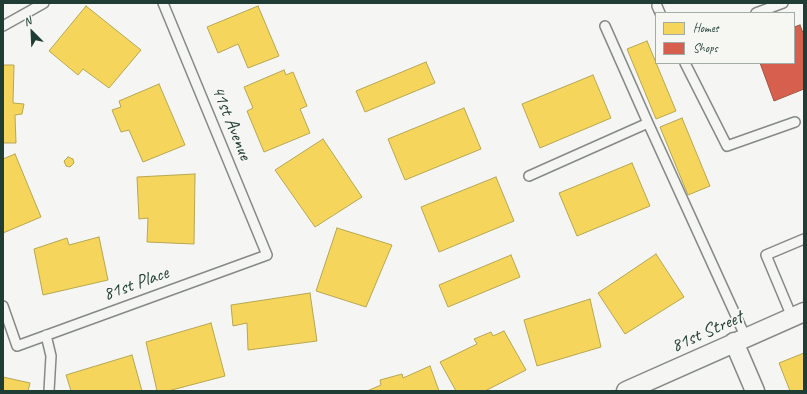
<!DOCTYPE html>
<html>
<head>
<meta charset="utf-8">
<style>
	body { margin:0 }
	#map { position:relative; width:807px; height:394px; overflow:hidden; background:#f5f5f3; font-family:Caveat,sans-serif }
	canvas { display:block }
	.frame { position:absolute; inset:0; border:4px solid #1f3d34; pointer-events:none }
	.legend { position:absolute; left:655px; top:12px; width:140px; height:52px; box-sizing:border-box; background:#f6f6f2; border:1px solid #a0aca6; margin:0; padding:5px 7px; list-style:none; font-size:12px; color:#1f3d34 }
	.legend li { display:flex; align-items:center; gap:8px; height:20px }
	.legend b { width:20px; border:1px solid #a0aca6 }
	.north { position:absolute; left:12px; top:12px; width:40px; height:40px; -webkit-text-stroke:3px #f6f6f2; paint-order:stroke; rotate:336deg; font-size:11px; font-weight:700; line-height:16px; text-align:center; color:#1f3d34 }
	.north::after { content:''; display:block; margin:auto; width:14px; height:18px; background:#1f3d34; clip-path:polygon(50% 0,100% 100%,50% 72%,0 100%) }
</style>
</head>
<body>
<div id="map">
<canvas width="807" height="394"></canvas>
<div class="frame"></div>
<ul class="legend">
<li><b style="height:11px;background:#f6d55c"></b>Homes</li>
<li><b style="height:11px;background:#d6604d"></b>Shops</li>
</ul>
<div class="north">N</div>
</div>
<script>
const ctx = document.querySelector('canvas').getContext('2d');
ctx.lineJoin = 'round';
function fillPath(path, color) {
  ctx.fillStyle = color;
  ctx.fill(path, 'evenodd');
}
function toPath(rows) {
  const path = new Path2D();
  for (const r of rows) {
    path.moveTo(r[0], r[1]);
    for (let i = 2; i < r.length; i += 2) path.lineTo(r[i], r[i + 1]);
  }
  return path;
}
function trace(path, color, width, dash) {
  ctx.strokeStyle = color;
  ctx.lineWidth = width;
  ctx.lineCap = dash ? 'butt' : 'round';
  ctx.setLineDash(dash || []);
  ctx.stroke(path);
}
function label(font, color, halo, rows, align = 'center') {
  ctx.font = font + ' Caveat,sans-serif';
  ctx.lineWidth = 4;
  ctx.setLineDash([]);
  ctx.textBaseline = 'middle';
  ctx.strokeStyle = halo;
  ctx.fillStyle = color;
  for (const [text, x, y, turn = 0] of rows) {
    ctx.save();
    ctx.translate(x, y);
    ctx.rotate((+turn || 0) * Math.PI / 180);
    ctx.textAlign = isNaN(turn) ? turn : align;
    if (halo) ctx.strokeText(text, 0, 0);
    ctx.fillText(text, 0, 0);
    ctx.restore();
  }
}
const homes = toPath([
	[86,6,141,50,109,88,83,69,78,75,49,51,86,6],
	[258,6,279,56,248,68,238,44,218,53,207,27,258,6],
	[647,41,676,111,656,119,627,49,647,41],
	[426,62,435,83,365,112,356,91,426,62],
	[3,65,14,65,13,103,24,104,22,114,15,115,16,143,3,143,3,65],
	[284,70,286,75,293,72,307,106,300,109,310,133,264,152,247,111,253,108,244,87,284,70],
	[593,75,611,118,540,148,522,104,593,75],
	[159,84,185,145,143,162,129,130,121,132,112,110,121,107,119,101,159,84],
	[464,108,481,149,405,180,388,139,464,108],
	[682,118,710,186,688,195,660,127,682,118],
	[323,139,362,197,315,227,275,170,323,139],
	[15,154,41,217,3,233,3,159,15,154],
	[68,157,73,159,74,163,70,167,66,166,64,161,68,157],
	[632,163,650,206,577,236,559,193,632,163],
	[195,174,194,244,147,242,148,218,139,219,137,177,195,174],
	[496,177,514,221,439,252,421,207,496,177],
	[337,228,392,245,366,307,316,291,337,228],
	[99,237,108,280,43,295,34,249,67,238,69,245,99,237],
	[656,254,684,297,625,334,598,293,656,254],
	[511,255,520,277,448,307,439,285,511,255],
	[310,293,317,341,248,350,247,323,233,326,231,305,310,293],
	[590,299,601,347,537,366,524,320,590,299],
	[211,323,225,376,168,391,157,391,146,342,211,323],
	[504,331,526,370,485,391,456,391,440,362,477,344,474,339,491,332,493,336,504,331],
	[804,353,804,391,790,391,779,363,804,353],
	[132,355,142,391,71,391,66,375,132,355],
	[430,366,439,391,367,391,381,385,380,380,402,374,403,378,430,366],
	[3,377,30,383,28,391,3,391,3,377]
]);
fillPath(homes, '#f6d55c');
trace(homes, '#b6a750', 1);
const shops = toPath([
	[800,25,803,33,804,32,804,89,774,101,760,63,794,63,794,27,800,25]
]);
fillPath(shops, '#d6604d');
trace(shops, '#9f5646', 1);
const service = toPath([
	[657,6,660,13],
	[756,13,783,3],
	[3,26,44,3],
	[605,26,648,123],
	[685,63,727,146,795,122],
	[529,176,648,123,746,338],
	[3,306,17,346,267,255,163,3],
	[792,317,766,255,804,239],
	[46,335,51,356,49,391]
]);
const minor = toPath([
	[734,342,755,391],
	[626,391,804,312]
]);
trace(service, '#858a88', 12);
trace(minor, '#858a88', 21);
trace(service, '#f5f5f3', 9);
trace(minor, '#f5f5f3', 18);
label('19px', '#1f3d34', '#f6f6f2', [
	["41st Avenue",231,123,68],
	["81st Place",136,284,-20],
	["81st Street",707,332,-24]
]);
</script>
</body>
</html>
